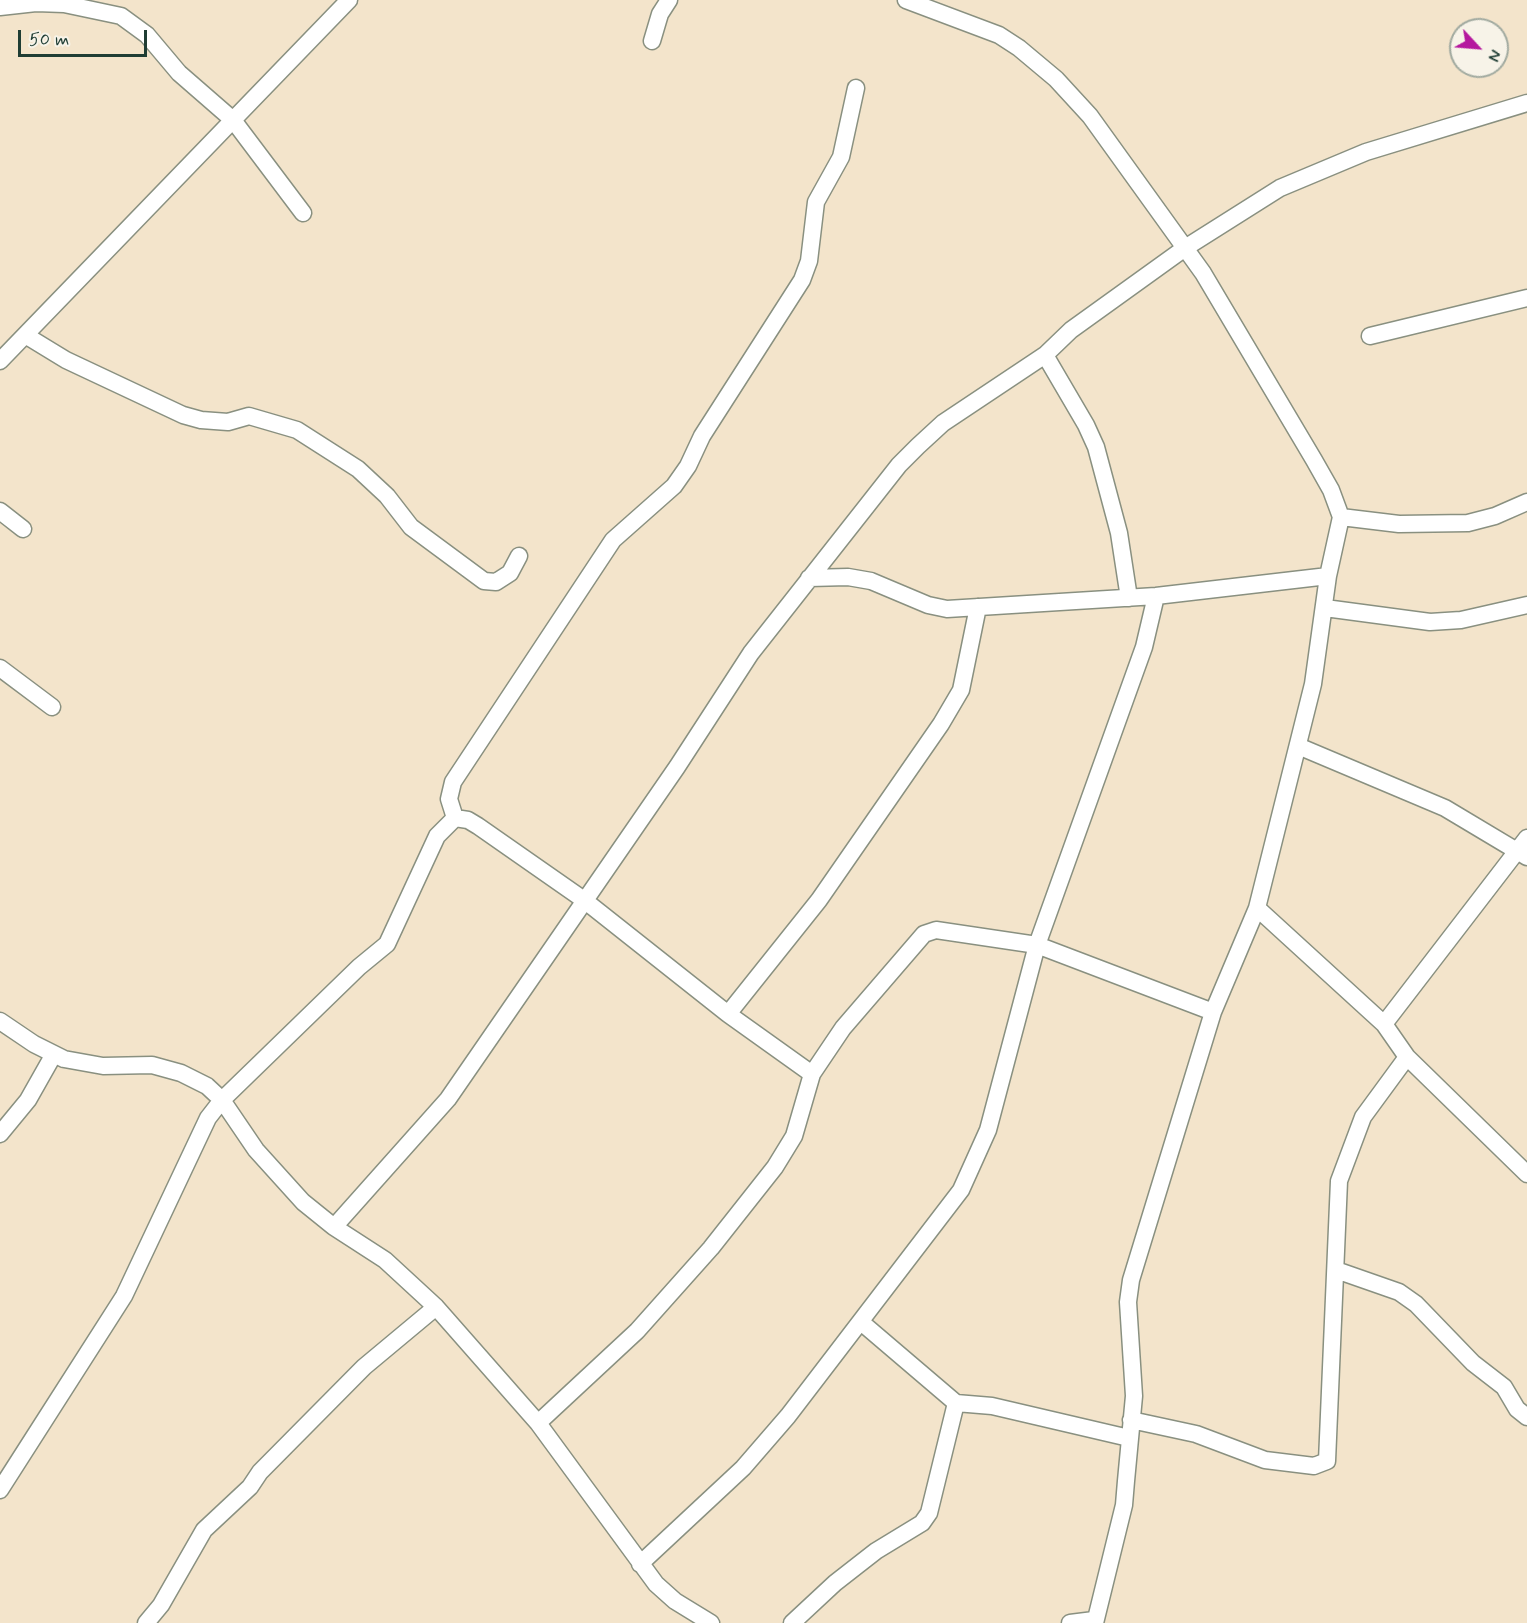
<!DOCTYPE html>
<html>
<head>
<meta charset="utf-8">
<style>
	body { margin:0 }
	#map { position:relative; width:1527px; height:1623px; overflow:hidden; background:#f3e4cb; font-family:Mynerve,sans-serif }
	canvas { display:block }
	.north { position:absolute; left:1449px; top:18px; width:60px; height:60px; box-sizing:border-box; background:#f7f3e8; border:2px solid #a1aaa0; border-radius:50%; rotate:116deg; font-size:16px; font-weight:700; line-height:24px; text-align:center; color:#1f3d34 }
	.north::after { content:''; display:block; margin:auto; width:21px; height:27px; background:#b5179e; clip-path:polygon(50% 0,100% 100%,50% 72%,0 100%) }
	.scale { position:absolute; left:18px; top:30px; width:129px; height:27px; box-sizing:border-box; border:3px solid #1f3d34; border-top:0; padding-left:8px; font-size:18px; line-height:21px; white-space:nowrap; color:#1f3d34; -webkit-text-stroke:4px #f7f3e8; paint-order:stroke }
</style>
</head>
<body>
<div id="map">
<canvas width="1527" height="1623"></canvas>
<div class="north">N</div>
<div class="scale">50 m</div>
</div>
<script>
const ctx = document.querySelector('canvas').getContext('2d');
ctx.lineJoin = 'round';
function toPath(rows) {
  const path = new Path2D();
  for (const r of rows) {
    path.moveTo(r[0], r[1]);
    for (let i = 2; i < r.length; i += 2) path.lineTo(r[i], r[i + 1]);
  }
  return path;
}
function trace(path, color, width, dash) {
  ctx.strokeStyle = color;
  ctx.lineWidth = width;
  ctx.lineCap = dash ? 'butt' : 'round';
  ctx.setLineDash(dash || []);
  ctx.stroke(path);
}
const minor = toPath([
	[906,0,999,35,1019,48,1056,79,1090,116,1203,273,1314,460,1331,490,1341,517,1328,576,1313,684,1257,908,1213,1012,1131,1280,1128,1302,1134,1396,1126,1481,1124,1505,1095,1623],
	[0,7,36,3,64,4,121,16,147,35,179,73,233,120,303,213],
	[652,41,660,14,669,0],
	[25,335,66,360,183,415,201,420,228,422,249,416,297,430,358,469,387,496,411,527,484,581,496,582,510,573,519,556],
	[1370,336,1527,298],
	[1045,355,1086,425,1096,447,1119,533,1129,598],
	[0,361,349,0],
	[0,511,23,529],
	[1341,517,1399,524,1468,523,1495,516,1527,502],
	[809,578,848,577,871,581,928,605,947,609,1156,596,1328,576],
	[1325,608,1430,622,1461,620,1527,605],
	[0,668,52,707],
	[1298,746,1445,808,1527,857],
	[455,818,449,799,453,782,613,540,674,486,688,466,702,436,802,280,809,261,816,202,841,157,856,88],
	[1257,908,1384,1024,1407,1057,1527,1174],
	[728,1014,819,900,941,724,961,690,978,607],
	[0,1021,34,1044,64,1059,103,1066,152,1065,181,1073,207,1086,222,1100,256,1150,303,1202,334,1227,385,1260,436,1307,538,1423,656,1584,675,1601,711,1623],
	[1384,1024,1527,838],
	[0,1134,28,1100,54,1054],
	[334,1227,448,1099,677,767,751,653,899,465,918,446,943,423,1045,355,1071,330,1185,248,1280,188,1366,152,1527,103],
	[1336,1270,1399,1292,1416,1304,1473,1363,1504,1387,1517,1409,1527,1417],
	[861,1322,956,1403,992,1406,1129,1438],
	[1131,1420,1196,1434,1265,1460,1314,1466,1327,1461,1339,1181,1363,1117,1407,1057],
	[538,1423,637,1331,711,1248,775,1167,794,1136,812,1074,843,1028,924,934,936,930,1037,945,1213,1012],
	[0,1490,124,1296,208,1118,222,1100,359,967,387,944,437,836,455,818,468,820,478,826,584,900,728,1014,812,1074],
	[640,1564,743,1468,788,1416,961,1190,988,1130,1037,945,1144,647,1156,596],
	[146,1623,161,1605,204,1530,250,1487,260,1472,364,1367,436,1307],
	[792,1623,835,1583,876,1551,922,1523,929,1513,956,1403],
	[1070,1623,1094,1620]
]);
trace(minor, '#899080', 19);
trace(minor, '#fff', 16);
</script>
</body>
</html>
